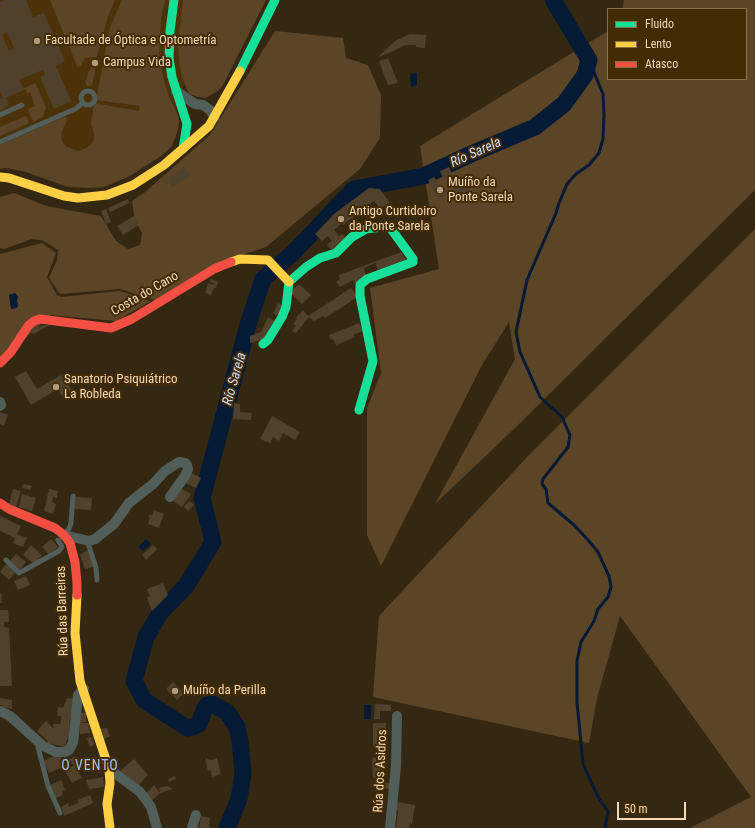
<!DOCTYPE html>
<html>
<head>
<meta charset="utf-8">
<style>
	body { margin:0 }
	#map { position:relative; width:755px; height:828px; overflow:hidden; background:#352812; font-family:"Roboto Condensed",sans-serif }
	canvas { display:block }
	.legend { position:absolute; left:607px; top:8px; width:140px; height:72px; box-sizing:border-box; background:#432b04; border:1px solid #89714c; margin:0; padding:5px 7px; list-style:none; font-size:12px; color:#f3d9b8 }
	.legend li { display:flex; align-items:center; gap:8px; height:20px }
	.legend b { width:20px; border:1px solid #89714c }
	.scale { position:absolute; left:617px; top:802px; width:69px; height:18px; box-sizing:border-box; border:2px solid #f3d9b8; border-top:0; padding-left:5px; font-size:12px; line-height:14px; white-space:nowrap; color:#f3d9b8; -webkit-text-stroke:3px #432b04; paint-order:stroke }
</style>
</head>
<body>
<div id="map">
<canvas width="755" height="828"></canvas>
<ul class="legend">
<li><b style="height:5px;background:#16e098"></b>Fluido</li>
<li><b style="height:5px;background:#ffcf43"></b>Lento</li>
<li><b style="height:5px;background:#f24e42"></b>Atasco</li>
</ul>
<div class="scale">50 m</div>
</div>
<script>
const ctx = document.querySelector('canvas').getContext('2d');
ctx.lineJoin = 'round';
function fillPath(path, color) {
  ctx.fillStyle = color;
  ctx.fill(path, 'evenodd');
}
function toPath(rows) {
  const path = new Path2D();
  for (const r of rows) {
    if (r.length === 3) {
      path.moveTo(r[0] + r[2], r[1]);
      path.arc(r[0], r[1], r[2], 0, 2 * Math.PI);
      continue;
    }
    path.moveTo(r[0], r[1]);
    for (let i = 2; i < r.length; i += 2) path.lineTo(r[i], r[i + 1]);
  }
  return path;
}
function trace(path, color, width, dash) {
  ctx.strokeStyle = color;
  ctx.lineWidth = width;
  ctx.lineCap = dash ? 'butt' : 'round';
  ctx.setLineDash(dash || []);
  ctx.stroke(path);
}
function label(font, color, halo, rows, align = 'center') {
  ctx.font = font + ' "Roboto Condensed",sans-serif';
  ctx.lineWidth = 4;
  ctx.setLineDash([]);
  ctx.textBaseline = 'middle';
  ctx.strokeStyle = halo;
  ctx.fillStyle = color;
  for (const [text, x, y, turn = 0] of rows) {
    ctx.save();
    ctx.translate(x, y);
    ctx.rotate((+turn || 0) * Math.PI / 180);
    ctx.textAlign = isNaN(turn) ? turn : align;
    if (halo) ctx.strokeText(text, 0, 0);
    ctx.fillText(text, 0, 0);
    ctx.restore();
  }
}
fillPath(toPath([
	[0,0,209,0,172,125,163,149,0,167]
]), '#4b3208');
fillPath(toPath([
	[50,0,115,0,108,16,97,57,85,58,81,65,79,67,77,66],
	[122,0,165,0,161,20,159,59,164,81,169,97,178,115,179,122,178,130,172,146,161,156,130,176,104,187,89,188,68,187,26,172,6,168,0,169,0,145,64,117,66,117,67,120,61,133,62,141,65,146,78,151,84,149,91,145,94,139,94,133,91,124,94,103,139,111,140,106,96,100,110,27],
	[183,0,266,0,222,87,216,92,206,98,198,97,190,94,187,90,182,77,179,63,178,42],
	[624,0,755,0,755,190,514,429,435,504,515,359,509,322,482,365,381,566,367,535,367,408,381,373,370,288,439,269,420,146,608,31,608,79,746,79,746,9,622,9],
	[275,31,343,38,346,58,368,65,381,95,380,138,360,169,266,247,223,261,155,300,120,289,60,294,49,278,57,260,58,250,42,240,32,239,4,249,0,248,0,197,14,193,46,206,101,216,116,241,128,249,140,245,142,233,135,220,132,201,144,193,210,135],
	[92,67,95,70,95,72,92,85,89,86,87,86,85,82,89,71],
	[35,83,46,107,43,117,33,122,28,109,35,106,30,92,27,93,25,88],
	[26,116,29,123,0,136,0,127],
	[755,229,755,828,690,828,751,797,620,616,597,698,589,743,373,697,379,616,528,456],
	[42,243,56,253,47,277,57,295,61,297,120,291,151,301,116,321,51,315,0,361,0,254]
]), '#5c4526');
fillPath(toPath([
	[417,73,417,85,411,87,410,74],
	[15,293,18,297,17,300,18,306,17,308,11,309,9,295],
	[146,539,151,544,143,551,138,547],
	[364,705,371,705,371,719,364,719]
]), '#051a35');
trace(toPath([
	[589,60,603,94,604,115,603,139,599,153,589,165,576,174,567,184,559,203,556,213,527,280,516,332,520,352,540,397,562,417,570,435,568,447,543,479,542,484,546,489,548,503,574,525,588,540,598,552,609,576,611,587,608,597,598,609,594,621,581,642,577,661,577,702,583,764,598,797,608,811,605,828]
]), '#051a35', 3);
trace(toPath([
	[227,828,239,799,243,773,240,741,237,727,227,712,212,704,207,705,204,710,199,724,193,727,187,728,144,700,134,681,146,637,160,613,186,586,213,542,202,498,249,321,263,279,293,253,354,189,424,176,471,154,535,127,564,104,585,75,589,60,553,0]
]), '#051a35', 17);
fillPath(toPath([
	[5,0,26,0,33,17,44,13,65,61,56,66,71,101,54,109,40,77,45,75,43,70,19,80,23,88,24,87,26,89,6,98,9,105,0,111,0,99,3,98,0,91,0,2],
	[7,32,14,48,9,51,2,35],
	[410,34,426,35,425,48,416,47,416,45,405,45,389,53,378,57,395,41],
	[388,58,398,83,388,85,379,61],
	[184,167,190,176,172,187,167,178],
	[449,167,453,175,443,179,440,171],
	[434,177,440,187,443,185,448,193,438,199,428,180],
	[468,182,471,191,456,196,452,186],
	[369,188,380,189,390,203,380,209,374,201,343,225,341,224,334,230,339,236,342,234,347,239,334,252,327,245,332,241,328,236,322,241,315,234,334,214],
	[128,199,129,203,110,212,108,208],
	[106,209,111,222,106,224,101,211],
	[134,216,139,225,123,235,117,226],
	[401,252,407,262,378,271,376,263,364,268,366,276,354,284,353,280,340,287,336,282,340,279,339,275],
	[211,279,218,282,216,288,214,288,211,295,205,293,208,283,213,285,214,284,210,282],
	[299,284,311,295,302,304,290,292],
	[351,288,356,295,356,298,325,318,323,316,314,321,309,317,296,333,292,331,296,326,293,324,297,319,296,318,303,310,308,316],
	[278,303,283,306,278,316,273,313],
	[268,317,275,321,264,339,250,343,250,336,261,332],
	[359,323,363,331,353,335,355,337,336,345,333,339,331,340,329,335],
	[52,324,33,334,30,328],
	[26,371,37,389,61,375,72,390,62,396,58,389,31,405,15,377],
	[234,403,240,404,240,412,252,413,251,420,233,419],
	[0,412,8,415,4,426,0,424],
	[272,416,300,432,295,440,283,433,279,441,273,437,270,443,260,439],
	[191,473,201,478,196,488,186,483],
	[23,484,32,486,30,490,22,488],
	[13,489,21,491,16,507,9,504],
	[49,489,58,491,57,498,53,497,52,502,56,504,53,514,44,511],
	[182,489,191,494,182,507,173,501],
	[22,494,36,498,32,511,19,507],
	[75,497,92,498,91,510,74,509],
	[189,501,194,505,188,511,184,507],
	[154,510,164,514,159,528,148,524,150,518,148,517,150,514,152,515],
	[0,516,21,526,17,534,27,538,23,547,13,543,15,538,0,531],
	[51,539,58,547,49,555,42,547],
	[31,545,42,555,34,564,23,555],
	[153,545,157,549,146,560,142,555],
	[88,550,93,567,85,569,80,555],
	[16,554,26,562,19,571,9,562],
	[6,564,16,572,9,580,0,572],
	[26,576,30,585,18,590,14,581],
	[163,583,168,595,152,611,147,598,150,596,147,589],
	[0,593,1,593,2,603,0,603],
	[0,610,8,610,9,622,4,622,4,627,9,628,12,686,0,686],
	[173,682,184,693,177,700,166,689],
	[0,698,12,700,12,709,3,707,2,705,0,705],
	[67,698,74,699,71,717,70,717,69,737,68,739,67,739,65,747,47,743,48,741,37,731,46,721,54,729,53,724,61,724,61,716,57,716,58,707,63,708],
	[375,704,391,705,391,711,380,711,380,719,374,719],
	[76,713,86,713,86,722,77,723],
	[79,723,89,723,90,733,80,734],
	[373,723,386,723,386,737,380,737,380,747,373,747],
	[107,728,110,736,104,739,101,729],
	[92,737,94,745,90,747,87,738],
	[384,753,384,775,383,775,383,778,373,778,372,758,378,757,378,754],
	[56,755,61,757,65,766,49,773,43,761],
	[75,756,83,768,77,770,82,778,72,783,65,771,74,765,68,760],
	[205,758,212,760,217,758,221,774,212,777,211,770,208,771],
	[134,759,148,775,138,786,120,771],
	[175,776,176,779,169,782,168,779],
	[103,777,104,787,89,789,86,780],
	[61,780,65,790,62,791,63,795,56,798,50,785],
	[384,782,392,784,391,789,382,788],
	[154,785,160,793,159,788,168,786,173,789,160,793,152,800,146,793],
	[90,795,93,803,64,816,61,807,68,803,69,807,78,803,78,800],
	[397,802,415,805,412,824,410,823,409,828,396,828,398,811,395,810],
	[201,816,210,818,209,827,212,828,199,828]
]), '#4f412b');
trace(toPath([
	[88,98,7],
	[0,115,22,105],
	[0,142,75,109,83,103],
	[64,534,69,529,71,523,73,496],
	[87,540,96,568,97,580],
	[6,560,19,573,59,551,62,547,58,540],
	[37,743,48,786,60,813]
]), '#515e5a', 5);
trace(toPath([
	[176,91,195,104,203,105,210,110,215,117],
	[0,402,1,405,0,406],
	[64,535,89,541,95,539,114,524,129,503,153,484,165,471,179,462,185,463,187,465,188,469,185,476,170,497],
	[0,711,10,716,43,746,56,752,65,752,69,750,73,743,78,695,84,689],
	[109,769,139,791,144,797,151,807,157,828],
	[192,828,196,815],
	[390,828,396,766,397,716]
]), '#515e5a', 10);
trace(toPath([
	[174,0,170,31,169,58,172,77,187,124,183,149],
	[240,71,275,0],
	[263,344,268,340,282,317,286,307,289,282,306,267,320,258,336,253,352,237,366,229,389,226,413,259,413,262,367,279,360,285,360,296,373,361,359,410]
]), '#16e098', 9);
trace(toPath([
	[0,177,9,178,64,196,78,198,107,195,133,185,164,165,209,126,240,71],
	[231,262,240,259,268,260,289,282],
	[77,595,75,633,80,681,109,769,110,783,107,804,110,828]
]), '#ffcf43', 9);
trace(toPath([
	[0,363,11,352,28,326,34,321,40,319,111,328,132,319,214,269,231,262],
	[0,503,9,509,55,528,64,535,70,543,75,562,77,583,77,595]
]), '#f24e42', 9);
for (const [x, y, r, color] of [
	[37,41,4,"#b09b7e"],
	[95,63,4,"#b09b7e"],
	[440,190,4,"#b09b7e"],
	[341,219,4,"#b09b7e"],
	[56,387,4,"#b09b7e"],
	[175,691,4,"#b09b7e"]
]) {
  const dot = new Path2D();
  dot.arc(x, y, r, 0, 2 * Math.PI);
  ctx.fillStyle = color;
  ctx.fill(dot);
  trace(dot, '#432b04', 1.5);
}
label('13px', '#f3d9b8', '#432b04', [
	["Facultade de Óptica e Optometría",45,41],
	["Campus Vida",103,63],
	["Muíño da",448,183],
	["Ponte Sarela",448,198],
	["Antigo Curtidoiro",349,212],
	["da Ponte Sarela",349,227],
	["Sanatorio Psiquiátrico",64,380],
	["La Robleda",64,395],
	["Muíño da Perilla",183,691]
], 'left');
label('13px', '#f3d9b8', '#432b04', [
	["Costa do Cano",145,294,-30],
	["Rúa das Barreiras",63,611,-92],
	["Rúa dos Asidros",381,771,-87]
]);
label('italic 14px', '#c7defb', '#432b04', [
	["Río Sarela",476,153,-24],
	["Río Sarela",235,379,-74]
]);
ctx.letterSpacing = '1px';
label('14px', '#9dc4f4', '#432b04', [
	["O VENTO",90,766]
]);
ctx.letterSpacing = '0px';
</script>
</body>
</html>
